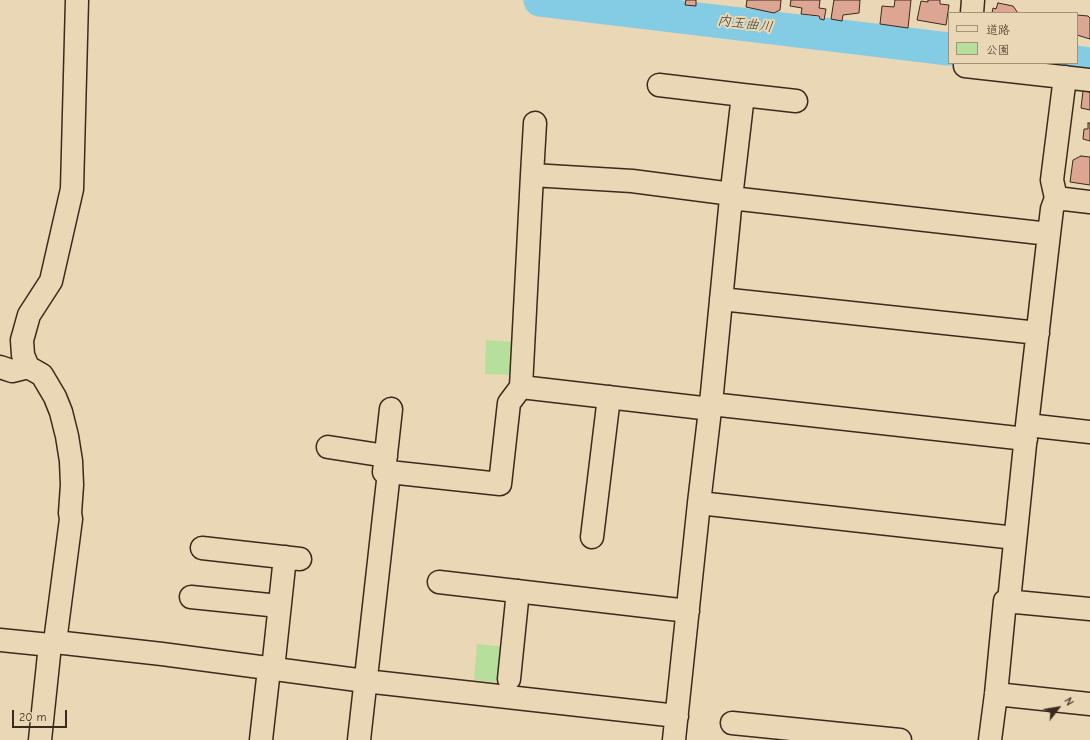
<!DOCTYPE html>
<html>
<head>
<meta charset="utf-8">
<style>
	body { margin:0 }
	#map { position:relative; width:1090px; height:740px; overflow:hidden; background:#e9d7b5; font-family:"Comic Neue","Klee One",sans-serif }
	canvas { display:block }
	.legend { position:absolute; left:948px; top:12px; width:130px; height:52px; box-sizing:border-box; background:#e9d7b5; border:1px solid #a39279; margin:0; padding:5px 7px; list-style:none; font-size:12px; color:#3b2a1e }
	.legend li { display:flex; align-items:center; gap:8px; height:20px }
	.legend b { width:20px; border:1px solid #a39279 }
	.north { position:absolute; left:1038px; top:688px; width:40px; height:40px; -webkit-text-stroke:3px #e9d7b5; paint-order:stroke; rotate:59deg; font-size:11px; font-weight:700; line-height:16px; text-align:center; color:#3b2a1e }
	.north::after { content:''; display:block; margin:auto; width:14px; height:18px; background:#3b2a1e; clip-path:polygon(50% 0,100% 100%,50% 72%,0 100%) }
	.scale { position:absolute; left:12px; top:710px; width:55px; height:18px; box-sizing:border-box; border:2px solid #3b2a1e; border-top:0; padding-left:5px; font-size:12px; line-height:14px; white-space:nowrap; color:#3b2a1e; -webkit-text-stroke:3px #e9d7b5; paint-order:stroke }
</style>
</head>
<body>
<div id="map">
<canvas width="1090" height="740"></canvas>
<ul class="legend">
<li><b style="height:5px;background:#e9d7b5"></b>道路</li>
<li><b style="height:11px;background:#b6df9c"></b>公園</li>
</ul>
<div class="north">N</div>
<div class="scale">20 m</div>
</div>
<script>
const ctx = document.querySelector('canvas').getContext('2d');
ctx.lineJoin = 'round';
function fillPath(path, color) {
  ctx.fillStyle = color;
  ctx.fill(path, 'evenodd');
}
function toPath(rows) {
  const path = new Path2D();
  for (const r of rows) {
    path.moveTo(r[0], r[1]);
    for (let i = 2; i < r.length; i += 2) path.lineTo(r[i], r[i + 1]);
  }
  return path;
}
function trace(path, color, width, dash) {
  ctx.strokeStyle = color;
  ctx.lineWidth = width;
  ctx.lineCap = dash ? 'butt' : 'round';
  ctx.setLineDash(dash || []);
  ctx.stroke(path);
}
function label(font, color, halo, rows, align = 'center') {
  ctx.font = font + ' "Comic Neue","Klee One",sans-serif';
  ctx.lineWidth = 4;
  ctx.setLineDash([]);
  ctx.textBaseline = 'middle';
  ctx.strokeStyle = halo;
  ctx.fillStyle = color;
  for (const [text, x, y, turn = 0] of rows) {
    ctx.save();
    ctx.translate(x, y);
    ctx.rotate((+turn || 0) * Math.PI / 180);
    ctx.textAlign = isNaN(turn) ? turn : align;
    if (halo) ctx.strokeText(text, 0, 0);
    ctx.fillText(text, 0, 0);
    ctx.restore();
  }
}
fillPath(toPath([
	[486,340,515,342,513,375,485,374],
	[477,644,506,647,503,683,474,680]
]), '#b6df9c');
trace(toPath([
	[540,0,949,49],
	[1077,62,1090,64]
]), '#83cce4', 33);
const building = toPath([
	[686,0,696,0,696,6,685,5,686,0],
	[747,0,781,0,780,10,774,13,746,7,747,0],
	[791,0,820,0,819,8,826,9,824,20,820,19,819,16,801,14,802,8,790,6,791,0],
	[834,0,860,0,859,13,843,15,842,21,831,19,834,0],
	[895,0,911,0,908,28,880,24,882,6,894,7,895,0],
	[928,0,940,0,940,4,949,5,946,25,917,20,921,1,928,2,928,0],
	[998,3,1013,6,1018,13,992,13,993,8,996,9,998,3],
	[1077,15,1088,16,1090,18,1090,39,1077,35,1077,15],
	[1083,91,1090,92,1090,110,1081,108,1083,91],
	[1088,123,1090,123,1090,141,1083,139,1084,129,1088,129,1088,123],
	[1081,156,1090,157,1090,185,1070,182,1073,160,1081,156]
]);
fillPath(building, '#dca693');
trace(building, '#3b2a1e', 1);
const minor = toPath([
	[972,13,973,0],
	[965,63,965,66,1090,80],
	[659,85,743,95],
	[532,175,535,123],
	[731,198,1049,234],
	[1056,198,1090,202],
	[721,299,1038,333],
	[0,367,12,371,28,367,42,375,55,397,61,412,67,436,71,461,72,485,70,513,71,519,55,642,50,645,0,640],
	[28,367,23,355,22,340,24,333,29,315,51,281,72,189,77,0],
	[521,387,532,175,632,181,732,194],
	[711,404,1026,439],
	[1027,425,1090,432],
	[328,447,386,456],
	[389,472,384,472,391,409],
	[699,503,1015,538],
	[592,537,609,397],
	[202,548,300,559],
	[439,582,688,611],
	[191,597,279,606],
	[1009,601,1027,425,1049,234,1052,209,1056,198,1052,180,1065,77],
	[55,642,162,654,365,681,677,716],
	[273,669,285,557],
	[509,679,518,591],
	[996,694,1090,704],
	[732,723,900,740],
	[40,740,50,645],
	[261,740,269,669],
	[359,740,389,472,500,484,509,403,521,387,711,409],
	[674,740,699,503,712,393,731,198,743,95,796,101],
	[990,740,996,694,1005,601,1090,609]
]);
trace(minor, '#3b2a1e', 25);
trace(minor, '#e9d7b5', 22);
label('italic 14px', '#46423c', '#e9d7b5', [
	["内玉曲川",745,24,7]
]);
</script>
</body>
</html>
